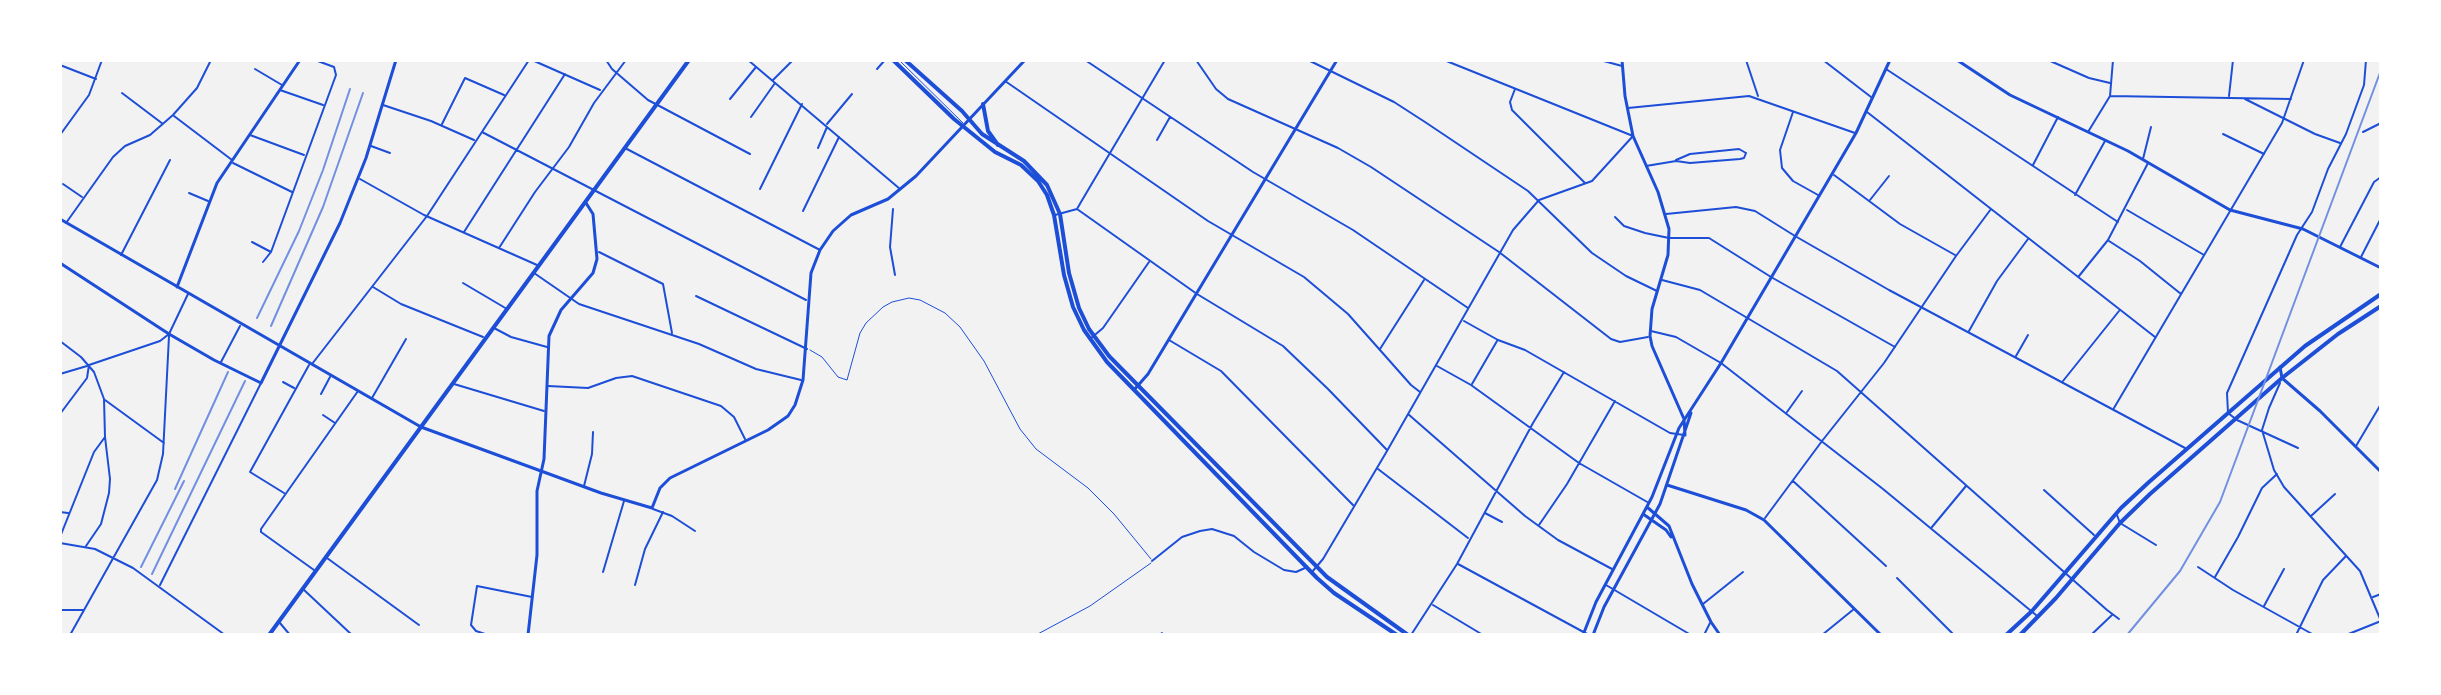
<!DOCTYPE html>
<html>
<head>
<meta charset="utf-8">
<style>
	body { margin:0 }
	#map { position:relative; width:2441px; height:695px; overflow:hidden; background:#f2f2f2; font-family:Raleway,sans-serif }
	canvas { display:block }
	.frame { position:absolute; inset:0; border:62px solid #fff; pointer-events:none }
</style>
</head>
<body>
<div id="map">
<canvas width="2441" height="695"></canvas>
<div class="frame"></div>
</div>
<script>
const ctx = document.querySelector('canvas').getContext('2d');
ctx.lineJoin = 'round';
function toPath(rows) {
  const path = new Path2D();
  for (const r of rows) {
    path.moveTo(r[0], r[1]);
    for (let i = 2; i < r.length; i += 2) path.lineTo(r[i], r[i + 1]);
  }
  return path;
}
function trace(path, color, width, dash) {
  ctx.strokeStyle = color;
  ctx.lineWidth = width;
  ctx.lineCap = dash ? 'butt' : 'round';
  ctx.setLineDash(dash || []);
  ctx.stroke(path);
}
trace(toPath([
	[899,60,963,123],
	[810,350,822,357,838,377,847,380,860,333,866,323,883,307,892,302,909,298,920,300,945,313,960,327,984,361,1020,429,1036,449,1088,488,1114,514,1151,559],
	[1036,635,1090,606,1151,563]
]), '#1d4ed8', 1);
trace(toPath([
	[893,209,890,247,895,275],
	[1485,513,1502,522],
	[1152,561,1182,537,1200,531,1212,529,1234,536,1254,552,1284,570,1296,572,1305,568],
	[1159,635,1162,633]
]), '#1d4ed8', 2);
trace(toPath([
	[532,60,600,90],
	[606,60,612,69,648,100,750,154],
	[748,60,900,189],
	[1085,60,1253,172,1353,230,1468,308],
	[1196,60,1216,89,1228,99,1338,148,1371,167,1499,252,1611,339,1620,342,1648,337],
	[1308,60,1394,102,1425,122,1528,191,1592,253,1626,276,1657,291],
	[1600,60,1622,66],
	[1746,60,1758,96],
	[1823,60,1871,97],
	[2048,60,2089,78,2110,83],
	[60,65,96,79],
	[255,69,282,85],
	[877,69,885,60],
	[1886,69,2118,222],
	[773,80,793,60],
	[1005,81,1208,221,1304,277,1348,314,1411,385,1420,392],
	[1515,89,1510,102,1512,110,1585,183],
	[280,90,323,105],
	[122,93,163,124],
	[2110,96,2291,99],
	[2229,96,2233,60],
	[730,99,756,67],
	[2245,99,2315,134,2340,143],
	[383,105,431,121,474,140],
	[1628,108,1749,96,1855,133],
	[1793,112,1780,150,1782,168,1793,181,1818,195],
	[1867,112,2155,337],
	[174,116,232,160],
	[751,117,775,83],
	[442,124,465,78,504,95],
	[827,124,852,94],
	[482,132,806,300],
	[2088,132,2110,96,2113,60],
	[2363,132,2381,123],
	[2223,134,2264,154],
	[60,135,89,95,102,60],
	[250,135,304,155],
	[1157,140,1170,117],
	[371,146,390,153],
	[625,148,820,250],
	[818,148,827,127],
	[2143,159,2151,127],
	[1676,160,1690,154,1739,149,1746,153],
	[233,163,292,192],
	[2033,165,2058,117],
	[1646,166,1676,161,1690,163,1740,159,1744,158,1746,153],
	[1834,175,1900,224,1955,255],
	[360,179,424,215,537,265],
	[63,184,82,197],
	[760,189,802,104],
	[189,193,208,201],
	[2075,195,2105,141],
	[1870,200,1889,176],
	[1077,209,1197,294,1283,346,1328,389,1387,450],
	[2127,210,2204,255],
	[803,211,839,137],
	[1666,214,1736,207,1755,211,1795,236,1889,290,2185,448],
	[1055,215,1077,209,1081,202,1165,60],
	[1615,217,1624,226,1645,233,1669,238,1709,238,1771,277,1895,347],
	[66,223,113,157,125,146,150,135,173,115,197,88,211,60],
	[464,232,565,74],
	[2109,241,2140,261,2181,294],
	[252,242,271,252],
	[2340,247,2374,182,2381,177],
	[499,248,535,192,569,147,594,103,626,60],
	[599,252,663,284,672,333],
	[121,255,170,160],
	[2361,257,2381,218],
	[263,262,271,252,336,75,334,67,315,60],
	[534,273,579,304,699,344,756,369,801,380],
	[2079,276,2108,240,2148,163],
	[1662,280,1700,290,1837,371,2107,610,2119,619],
	[463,283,507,309],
	[373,287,401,304,483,337],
	[696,296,807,349],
	[1464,321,1498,340,1525,350,1670,433,1684,435],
	[494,328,511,337,547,347],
	[1651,331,1676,337,1721,363,1883,489,2036,615],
	[1969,331,1997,281,2028,239],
	[1090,339,1103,328,1149,262],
	[1169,340,1221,371,1353,505],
	[60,341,81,357,94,372,104,399,105,437,110,479,109,493,101,524,86,546],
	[1380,349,1424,280],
	[2016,356,2028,335],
	[221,362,240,326],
	[312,364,427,216,529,60],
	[1437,366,1471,385,1579,463,1649,503],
	[60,374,87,366],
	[2063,381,2119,311],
	[283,382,294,388],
	[2280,383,2269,408,2262,430,2274,470,2284,487,2360,571,2381,621],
	[454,384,544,411],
	[1472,384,1497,341],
	[548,386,588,388,616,378,632,376,721,406,734,417,745,439],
	[321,394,330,377],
	[372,398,406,339],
	[105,400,164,443],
	[2114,408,2282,123,2304,60],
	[1787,412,1802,391],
	[60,414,87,378,89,365,160,341,169,334,188,294],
	[1408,414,1525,516,1558,540,1612,569],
	[323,415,335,423],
	[2356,446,2381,404],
	[2298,448,2237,420,2228,413,2227,393,2297,235,2312,212,2328,169,2346,134,2364,85,2366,60],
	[1378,469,1468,538],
	[1793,481,1886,566],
	[584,486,592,454,593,432],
	[2044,490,2094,535],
	[284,493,250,472,309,365],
	[653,509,672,516,695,531],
	[60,512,68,513],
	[2117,515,2120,523,2156,545],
	[2311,516,2335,494],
	[1765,518,1822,441,1884,363,1956,256,1991,209],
	[1539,525,1567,484,1615,401],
	[1932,527,1966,486],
	[60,537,94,452,105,437],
	[60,543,95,549,133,568,225,635],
	[327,558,419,625],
	[1458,564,1589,635],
	[2198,567,2233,590,2314,635],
	[314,570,261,532,261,529,358,391],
	[603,572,624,501],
	[1312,572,1323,559,1387,451,1513,230,1539,200,1592,181,1633,136,1444,60],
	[2215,577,2238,537,2262,488,2277,474],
	[1897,578,1954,635],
	[160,585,261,383],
	[635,585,645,549,663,512],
	[1606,585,1691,635],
	[303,589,352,635],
	[2373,597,2381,594],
	[1703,604,1743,572],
	[1433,605,1483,635],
	[2264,606,2284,569],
	[60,610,83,610],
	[280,623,290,635],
	[70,635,157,480,163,454,169,336],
	[488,635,476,631,471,625,477,586,532,597],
	[1411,635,1457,564,1533,423,1564,372],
	[1704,635,1710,623],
	[1822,635,1854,609],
	[2091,635,2112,615],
	[2296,635,2323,580,2346,556],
	[2346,635,2381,621]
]), '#1d4ed8', 2);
trace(toPath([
	[60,219,421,427,601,493,652,508,660,488,670,478,768,430,788,416,795,405,803,380,811,273,820,250,833,231,851,215,888,199,916,176,1025,60],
	[60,263,169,334,214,360,261,383,340,223,366,158,396,60],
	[177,287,217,183,300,60],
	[2280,367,2282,378,2320,411,2381,472],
	[1134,390,1148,374,1337,60],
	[528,635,537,555,537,491,544,459,549,336,561,310,593,273,597,259,593,214,586,203]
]), '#1d4ed8', 3);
trace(toPath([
	[1622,60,1625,96,1633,136,1658,192,1669,229,1668,255,1652,309,1650,336,1652,346,1684,419,1685,435],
	[1957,60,2010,95,2128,151,2230,210,2303,229,2381,268],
	[1667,485,1746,510,1764,520,1881,635],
	[1647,507,1669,526,1692,584,1711,622,1720,635],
	[1643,514,1666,530,1671,537],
	[1583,635,1596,602,1652,497,1679,428,1721,363,1832,174,1856,133,1890,60],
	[1593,635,1604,607,1660,504,1691,413]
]), '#1d4ed8', 3);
trace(toPath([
	[893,60,954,119,995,152,1021,165,1038,181,1047,195,1054,215,1064,275,1073,307,1084,330,1107,362,1317,578,1334,593,1397,635],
	[905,60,962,111,982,134,1024,161,1047,185,1060,214,1069,273,1079,308,1089,329,1109,356,1327,577,1408,635],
	[983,104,988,131,998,145],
	[269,635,689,60],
	[2006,635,2032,611,2121,508,2149,482,2305,346,2381,294],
	[2020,635,2056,598,2120,523,2150,494,2282,378,2338,334,2381,306]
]), '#1d4ed8', 4);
trace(toPath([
	[257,318,299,231,323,170,350,89],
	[271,326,323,207,363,93],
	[175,489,228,372],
	[141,567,184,481],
	[152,574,245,381],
	[2127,635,2180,571,2220,502,2381,70]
]), '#7290e2', 2);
</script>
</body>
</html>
